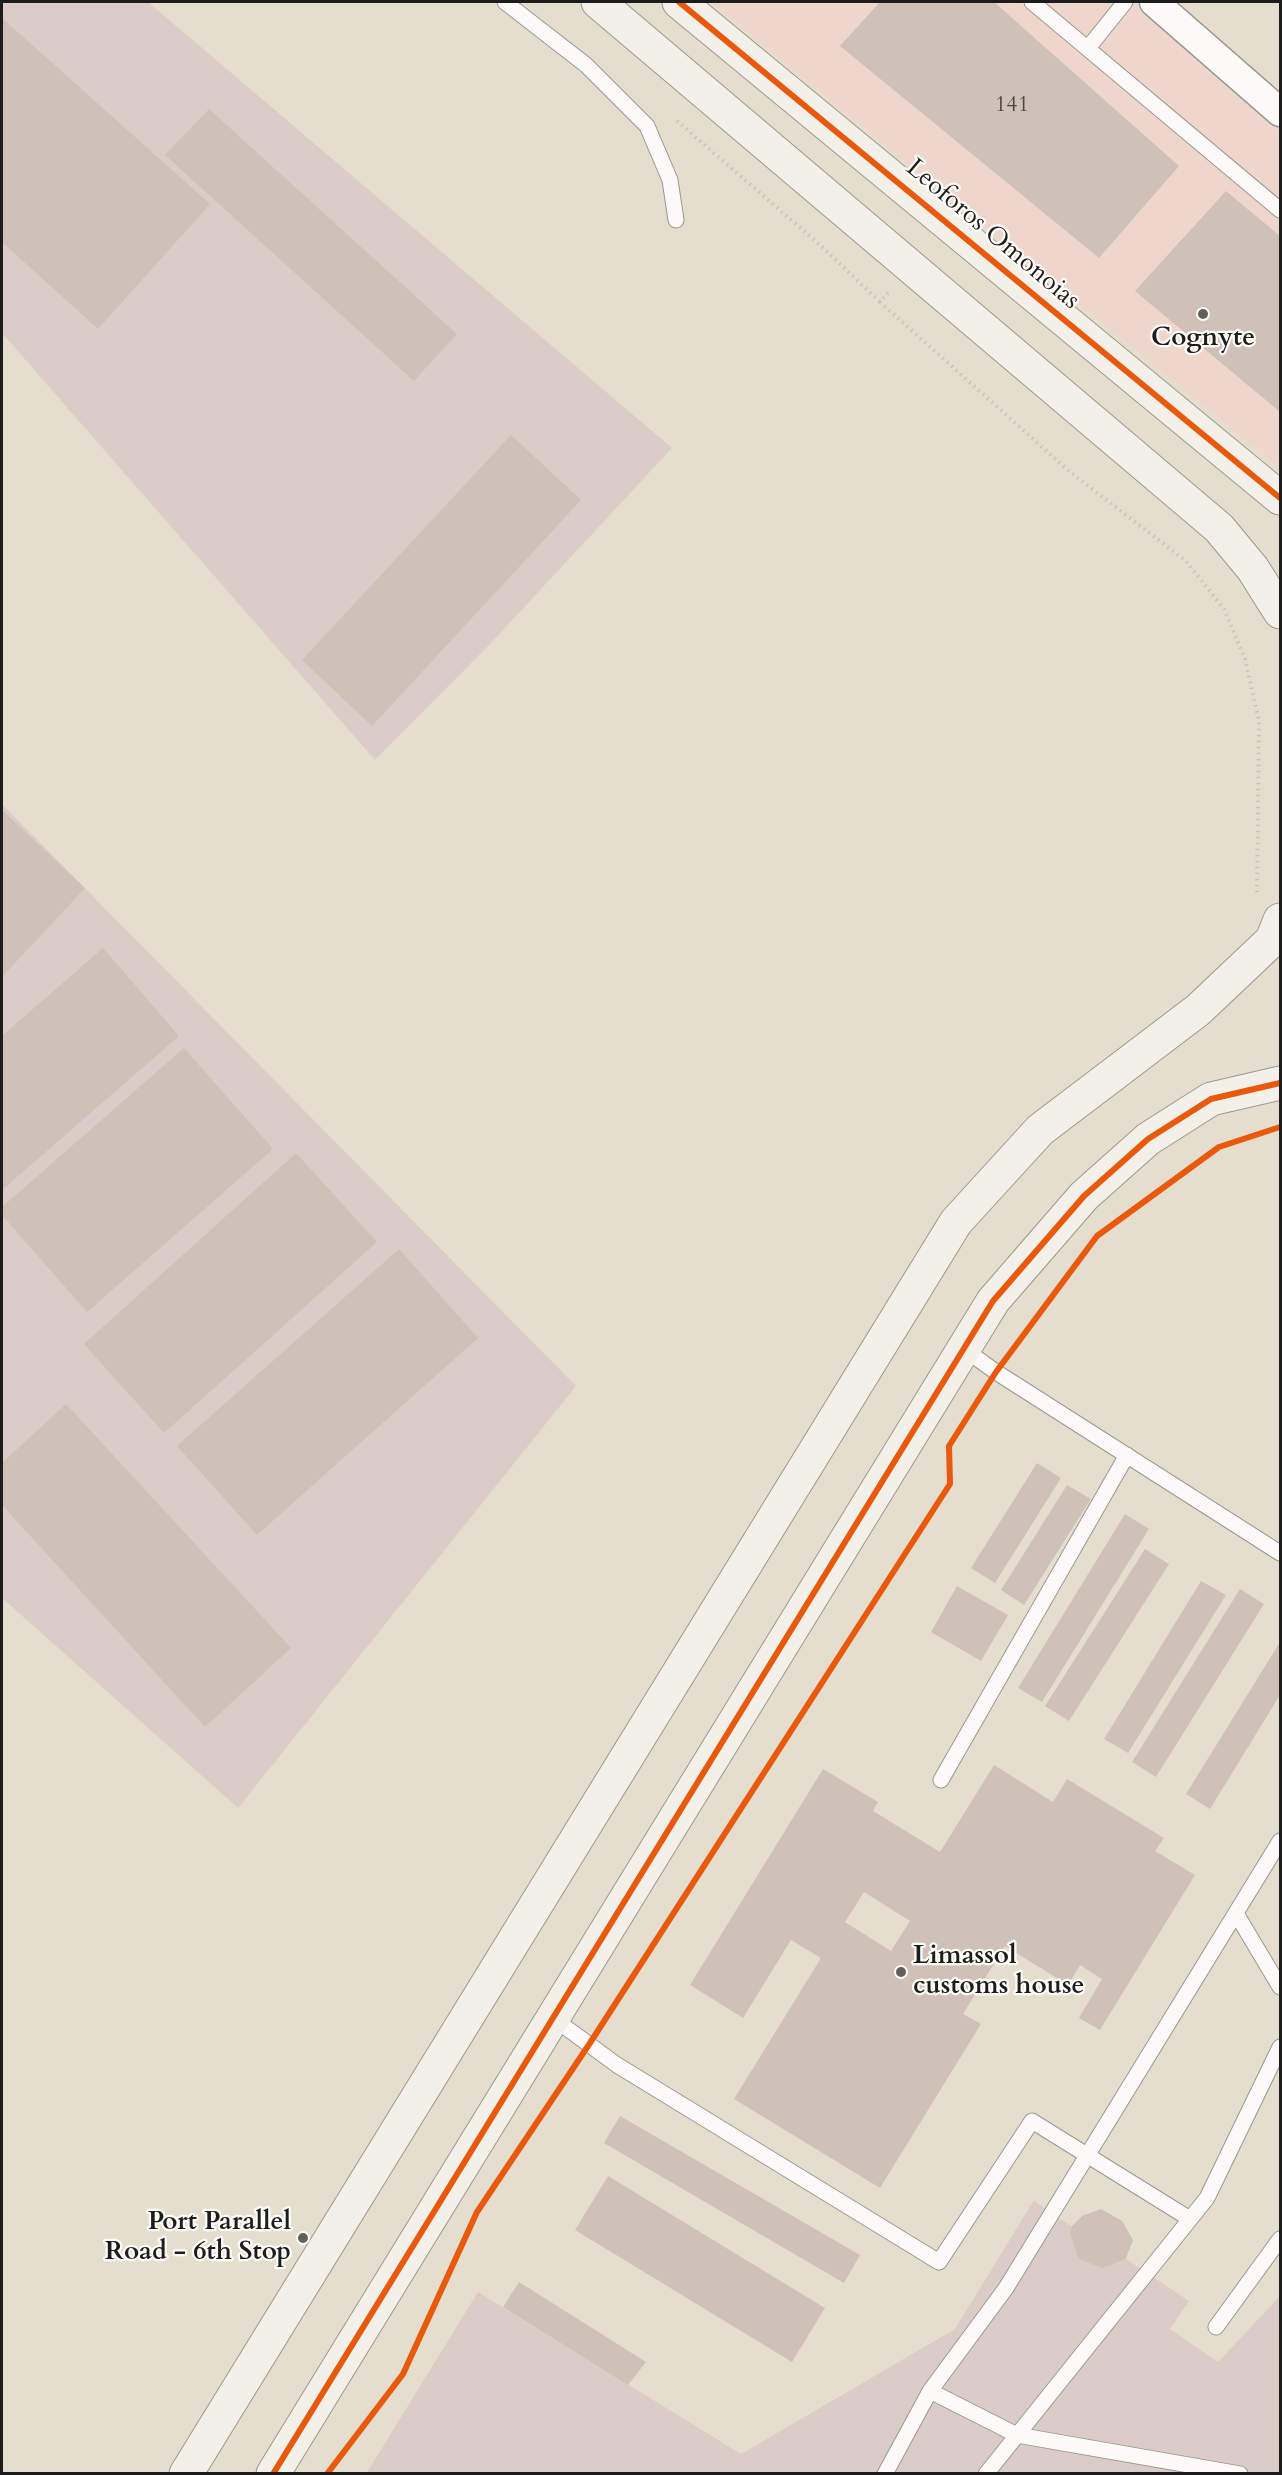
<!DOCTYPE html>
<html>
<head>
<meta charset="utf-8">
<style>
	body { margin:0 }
	#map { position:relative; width:1282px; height:2475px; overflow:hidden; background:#e5dece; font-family:Cardo,serif }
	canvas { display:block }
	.frame { position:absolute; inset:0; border:3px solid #1c1c1c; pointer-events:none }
</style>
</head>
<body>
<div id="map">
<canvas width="1282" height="2475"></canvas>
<div class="frame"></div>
</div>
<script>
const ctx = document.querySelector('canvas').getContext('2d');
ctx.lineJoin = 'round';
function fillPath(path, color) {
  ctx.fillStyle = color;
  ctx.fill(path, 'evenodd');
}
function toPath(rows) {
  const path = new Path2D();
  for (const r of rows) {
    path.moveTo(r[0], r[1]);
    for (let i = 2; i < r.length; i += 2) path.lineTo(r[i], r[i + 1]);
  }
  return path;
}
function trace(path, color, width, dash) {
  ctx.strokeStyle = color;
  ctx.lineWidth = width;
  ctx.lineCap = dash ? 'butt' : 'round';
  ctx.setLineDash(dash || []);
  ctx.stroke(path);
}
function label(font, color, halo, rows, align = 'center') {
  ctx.font = font + ' Cardo,serif';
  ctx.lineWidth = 4.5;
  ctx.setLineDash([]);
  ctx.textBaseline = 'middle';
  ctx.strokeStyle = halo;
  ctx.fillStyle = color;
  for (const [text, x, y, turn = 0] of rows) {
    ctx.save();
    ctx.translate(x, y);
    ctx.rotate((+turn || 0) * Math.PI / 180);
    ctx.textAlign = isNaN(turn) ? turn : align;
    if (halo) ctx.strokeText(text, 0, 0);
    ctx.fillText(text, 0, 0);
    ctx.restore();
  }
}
fillPath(toPath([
	[710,2,1130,2,1280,134,1280,468]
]), '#efd6cc');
fillPath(toPath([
	[2,2,148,2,672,448,490,644,375,760,2,333],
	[2,804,576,1386,238,1808,2,1598],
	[1034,2200,1051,2214,1072,2226,1101,2209,1122,2221,1133,2240,1126,2259,1189,2301,1170,2329,1218,2362,1280,2296,1280,2473,366,2474,478,2292,741,2454,955,2329]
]), '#dbccc7');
fillPath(toPath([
	[880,2,994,2,1179,166,1099,258,840,46],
	[2,18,210,204,98,329,2,242],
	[209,109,457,334,414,381,165,155],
	[1226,191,1280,236,1280,412,1135,291],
	[511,435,581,500,372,726,302,660],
	[2,810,85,888,2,977],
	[103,948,179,1036,2,1190,2,1036],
	[184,1048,273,1149,87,1312,2,1215,2,1207],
	[296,1153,377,1242,164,1433,84,1344],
	[399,1249,478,1338,257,1535,177,1446],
	[66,1404,291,1648,205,1727,2,1505,2,1463],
	[1037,1463,1061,1478,995,1583,971,1568],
	[1067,1485,1091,1499,1024,1605,1001,1590],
	[1125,1514,1149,1529,1042,1702,1018,1688],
	[1145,1549,1169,1564,1069,1721,1045,1706],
	[1201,1581,1226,1595,1128,1753,1104,1739],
	[957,1586,1008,1615,981,1661,931,1632],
	[1240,1589,1264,1604,1156,1777,1132,1762],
	[1280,1642,1280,1695,1210,1809,1186,1794],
	[994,1765,1053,1802,1067,1779,1164,1838,1155,1851,1195,1875,1100,2030,1079,2018,1102,1979,1080,1965,1068,1985,1005,1946,963,2014,981,2024,880,2188,734,2099,821,1958,791,1940,743,2018,690,1985,823,1769,878,1802,873,1811,940,1852],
	[864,1892,910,1921,891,1951,845,1922],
	[620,2116,860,2255,844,2283,604,2143],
	[608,2176,825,2308,792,2362,575,2230],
	[1101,2209,1122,2221,1133,2240,1125,2259,1102,2268,1079,2259,1070,2234,1072,2226,1082,2216],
	[519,2282,646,2362,628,2385,503,2307]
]), '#cfc1b7');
const service = toPath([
	[505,2,586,65,647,126,670,180,676,220],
	[1032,2,1280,210],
	[1088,48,1125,2],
	[964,1349,996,1372,1280,1553],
	[941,1780,1127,1455],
	[1237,1915,1280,1987],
	[553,2018,617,2065,939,2262,1032,2121,1190,2219],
	[1216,2327,1280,2239],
	[930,2391,1017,2435,1240,2474],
	[885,2474,930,2391,1006,2288,1280,1841],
	[986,2474,1207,2198,1280,2047]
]);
const minor = toPath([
	[1154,2,1280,112]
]);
const secondary = toPath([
	[598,2,1219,528,1253,569,1280,612],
	[679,2,1280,498],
	[186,2474,956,1222,1040,1130,1198,1010,1272,940,1280,920],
	[273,2474,993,1301,1084,1196,1148,1139,1211,1099,1280,1083]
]);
trace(service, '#9c988f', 17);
trace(minor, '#9c988f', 31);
trace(secondary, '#9c988f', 35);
trace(toPath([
	[677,121,821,246,880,302],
	[888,293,880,302,1070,472,1186,561,1224,609,1245,659,1259,721,1257,892]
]), '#c6c4c0', 4, [1.5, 4.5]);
trace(service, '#fbfaf8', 15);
trace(minor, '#fbfaf8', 28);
trace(secondary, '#f3f0e9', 33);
trace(toPath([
	[679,2,1280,498],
	[273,2474,993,1301,1084,1196,1148,1139,1211,1099,1280,1083],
	[327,2474,403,2374,477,2212,590,2043,950,1484,949,1446,996,1372,1097,1236,1219,1147,1280,1127]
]), '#e8590c', 6);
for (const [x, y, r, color] of [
	[1203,314,6,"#62605a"],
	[901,1972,6,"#62605a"],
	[303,2238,6,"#62605a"]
]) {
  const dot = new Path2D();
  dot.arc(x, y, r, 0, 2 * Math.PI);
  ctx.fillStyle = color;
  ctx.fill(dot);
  trace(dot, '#fdfcf7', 2);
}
label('22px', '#494543', null, [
	["141",1012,106]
]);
label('26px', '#1c1c1c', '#fdfcf7', [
	["Leoforos Omonoias",992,235,40]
]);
label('bold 26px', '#1c1c1c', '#fdfcf7', [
	["Cognyte",1203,339],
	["Limassol",913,1957,"left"],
	["customs house",913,1987,"left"],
	["Port Parallel",291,2223,"right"],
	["Road - 6th Stop",291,2253,"right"]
]);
</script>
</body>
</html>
